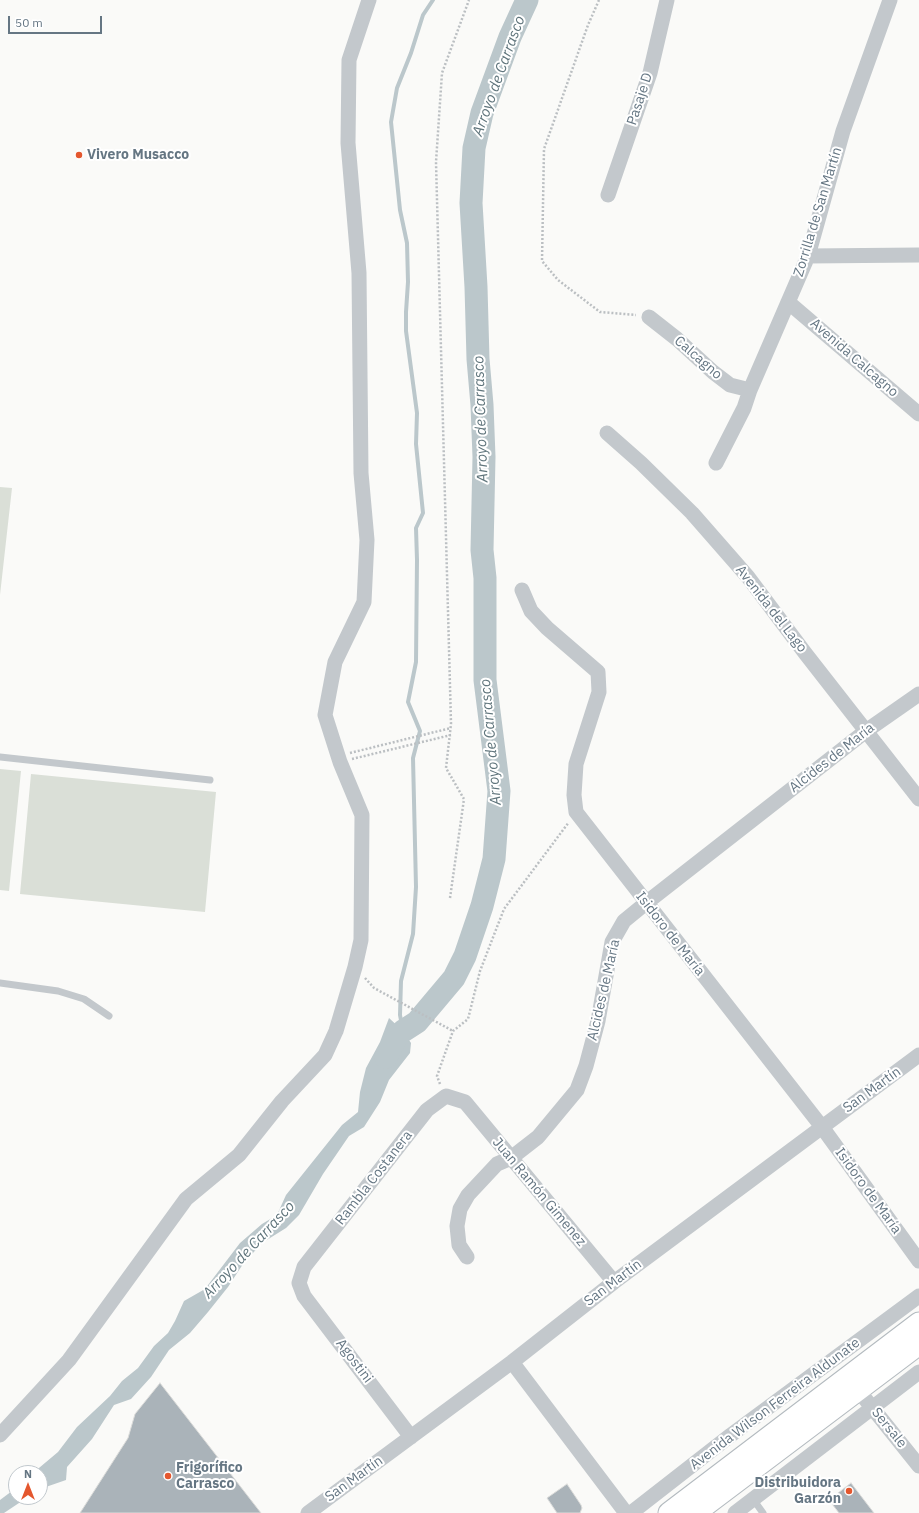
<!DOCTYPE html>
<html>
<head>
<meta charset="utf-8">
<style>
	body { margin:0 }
	#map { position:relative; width:919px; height:1513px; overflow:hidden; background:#fafaf8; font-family:"IBM Plex Sans",sans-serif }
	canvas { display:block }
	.north { position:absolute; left:8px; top:1465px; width:40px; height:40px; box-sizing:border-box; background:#fff; border:1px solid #c1c8cd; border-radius:50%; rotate:0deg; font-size:11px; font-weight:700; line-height:16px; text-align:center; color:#657683 }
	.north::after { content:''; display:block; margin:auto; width:14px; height:18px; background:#e4572e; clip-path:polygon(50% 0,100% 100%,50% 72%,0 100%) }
	.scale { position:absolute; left:8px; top:16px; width:94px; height:18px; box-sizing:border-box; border:2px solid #657683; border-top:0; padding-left:5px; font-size:12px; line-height:14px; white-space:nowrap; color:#657683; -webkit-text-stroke:3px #fff; paint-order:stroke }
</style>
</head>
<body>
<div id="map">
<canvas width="919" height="1513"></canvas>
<div class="north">N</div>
<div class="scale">50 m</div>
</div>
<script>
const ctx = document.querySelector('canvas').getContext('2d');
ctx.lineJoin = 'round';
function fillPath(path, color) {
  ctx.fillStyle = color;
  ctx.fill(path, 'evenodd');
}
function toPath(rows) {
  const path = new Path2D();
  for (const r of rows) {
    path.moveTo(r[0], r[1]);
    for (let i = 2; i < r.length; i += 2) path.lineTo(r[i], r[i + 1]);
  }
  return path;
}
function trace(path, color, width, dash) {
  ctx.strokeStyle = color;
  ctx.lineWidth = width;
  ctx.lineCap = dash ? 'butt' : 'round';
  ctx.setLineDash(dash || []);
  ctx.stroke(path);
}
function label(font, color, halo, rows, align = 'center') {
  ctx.font = font + ' "IBM Plex Sans",sans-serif';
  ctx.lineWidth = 4;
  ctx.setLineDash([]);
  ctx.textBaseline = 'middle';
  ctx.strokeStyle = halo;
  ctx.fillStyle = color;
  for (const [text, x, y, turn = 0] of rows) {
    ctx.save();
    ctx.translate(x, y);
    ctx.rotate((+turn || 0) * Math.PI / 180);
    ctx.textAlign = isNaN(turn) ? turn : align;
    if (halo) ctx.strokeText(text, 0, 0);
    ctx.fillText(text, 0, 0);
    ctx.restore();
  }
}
fillPath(toPath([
	[0,487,12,488,0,595],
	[0,769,21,771,9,891,0,890],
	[31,774,216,792,205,912,20,894]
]), '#dadfd7');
fillPath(toPath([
	[389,1018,403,1031,411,1043,410,1053,389,1080,380,1102,364,1127,349,1136,323,1174,299,1215,286,1228,262,1243,243,1264,228,1287,208,1312,190,1333,169,1350,151,1377,131,1399,114,1405,92,1439,67,1467,66,1480,40,1489,40,1473,33,1473,58,1452,77,1427,110,1396,122,1381,138,1368,154,1346,168,1333,175,1321,184,1301,205,1289,240,1243,262,1224,277,1215,286,1195,342,1125,358,1112,360,1092,366,1068,380,1042],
	[16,1488,16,1497,28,1497,4,1513,0,1513,0,1500]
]), '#bbc7cb');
trace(toPath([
	[403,1031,400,1015,401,981,413,934,416,887,413,758,420,731,408,702,416,662,417,560,416,528,423,513,416,444,417,413,406,331,406,312,408,282,407,243,400,210,391,122,397,88,411,53,423,15,433,0]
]), '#bbc7cb', 4);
trace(toPath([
	[386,1057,397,1036,403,1031,417,1022,454,978,465,956,482,906,494,859,499,791,485,680,485,578,482,550,484,457,482,405,478,359,476,287,471,203,474,148,482,113,510,37,527,0]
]), '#bbc7cb', 23);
const building = toPath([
	[160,1383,261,1513,80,1513,128,1438,135,1414,160,1383],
	[851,1483,874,1513,839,1513,829,1500,851,1483],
	[567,1484,581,1505,582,1508,580,1513,557,1513,547,1498,567,1484]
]);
fillPath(building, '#aab3b9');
trace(building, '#dcdcda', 1);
const secondary = toPath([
	[669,1513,919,1323],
	[695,1513,919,1344]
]);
trace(secondary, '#b3babf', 23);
trace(toPath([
	[599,0,588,25,544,149,542,261,558,280,600,312,636,315],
	[350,753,451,728],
	[352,759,451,735],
	[450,898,464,799,446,768,451,724,436,162,442,73,469,0],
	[365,978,374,988,453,1031],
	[440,1084,437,1076,453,1031,468,1019,480,971,504,909,569,822]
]), '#bbbfc2', 2.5, [2, 2]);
trace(toPath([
	[0,757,210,780],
	[0,983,58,991,84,999,109,1016],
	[753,1499,763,1513]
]), '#c3c8cc', 7);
trace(toPath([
	[608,195,650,73,667,0],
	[808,256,919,255],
	[788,302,919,414],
	[649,317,677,339,713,372,730,385,750,390],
	[607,433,641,463,692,513,748,577,805,653,919,799],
	[716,463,744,408,750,390,808,256,843,131,890,0],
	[522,590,531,611,547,628,598,672,599,692,576,764,574,795,576,812,822,1127,919,1261],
	[467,1257,459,1245,457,1226,460,1209,468,1195,497,1164,511,1158,538,1137,577,1090,586,1066,598,1021,612,942,624,921,646,903,866,731,919,694],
	[512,1362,626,1513],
	[858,1390,919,1466],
	[0,1435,69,1360,186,1199,239,1155,282,1101,325,1055,336,1031,355,967,361,940,362,815,340,762,325,715,335,662,364,602,367,540,361,473,359,273,348,143,349,60,369,0],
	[411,1437,304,1296,299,1283,304,1267,427,1110,446,1096,465,1102,614,1282],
	[308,1513,512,1362,614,1282,919,1055],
	[631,1513,731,1435,919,1296],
	[735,1513,919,1372]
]), '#c3c8cc', 15);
trace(secondary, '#fff', 21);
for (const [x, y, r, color] of [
	[79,155,4,"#e4572e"],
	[168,1476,4,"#e4572e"],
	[849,1491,4,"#e4572e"]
]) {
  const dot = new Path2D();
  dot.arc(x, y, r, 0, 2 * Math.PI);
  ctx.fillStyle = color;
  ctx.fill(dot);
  trace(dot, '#fff', 1.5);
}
label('14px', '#657683', '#fff', [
	["Pasaje D",640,99,-72],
	["Zorrilla de San Martín",818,212,-73],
	["Calcagno",698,358,41],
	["Avenida Calcagno",854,358,41],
	["Avenida del Lago",771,609,52],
	["Alcides de María",832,758,-38],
	["Isidoro de María",670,934,52],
	["Alcides de María",604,990,-77],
	["San Martín",872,1090,-36],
	["Rambla Costanera",374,1178,-52],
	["Isidoro de María",868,1191,54],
	["Juan Ramón Gimenez",539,1192,50],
	["San Martín",613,1283,-37],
	["Agostini",354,1361,53],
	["Avenida Wilson Ferreira Aldunate",775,1404,-37],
	["Sersale",889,1428,51],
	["San Martín",354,1479,-36]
]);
label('bold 14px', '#657683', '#fff', [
	["Vivero Musacco",87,155],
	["Frigorífico",176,1468],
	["Carrasco",176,1484],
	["Distribuidora",841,1483,"right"],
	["Garzón",841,1499,"right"]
], 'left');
label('italic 15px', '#60757c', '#fff', [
	["Arroyo de Carrasco",499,76,-70],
	["Arroyo de Carrasco",481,419,-92],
	["Arroyo de Carrasco",491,742,-95],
	["Arroyo de Carrasco",249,1250,-47]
]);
</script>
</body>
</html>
